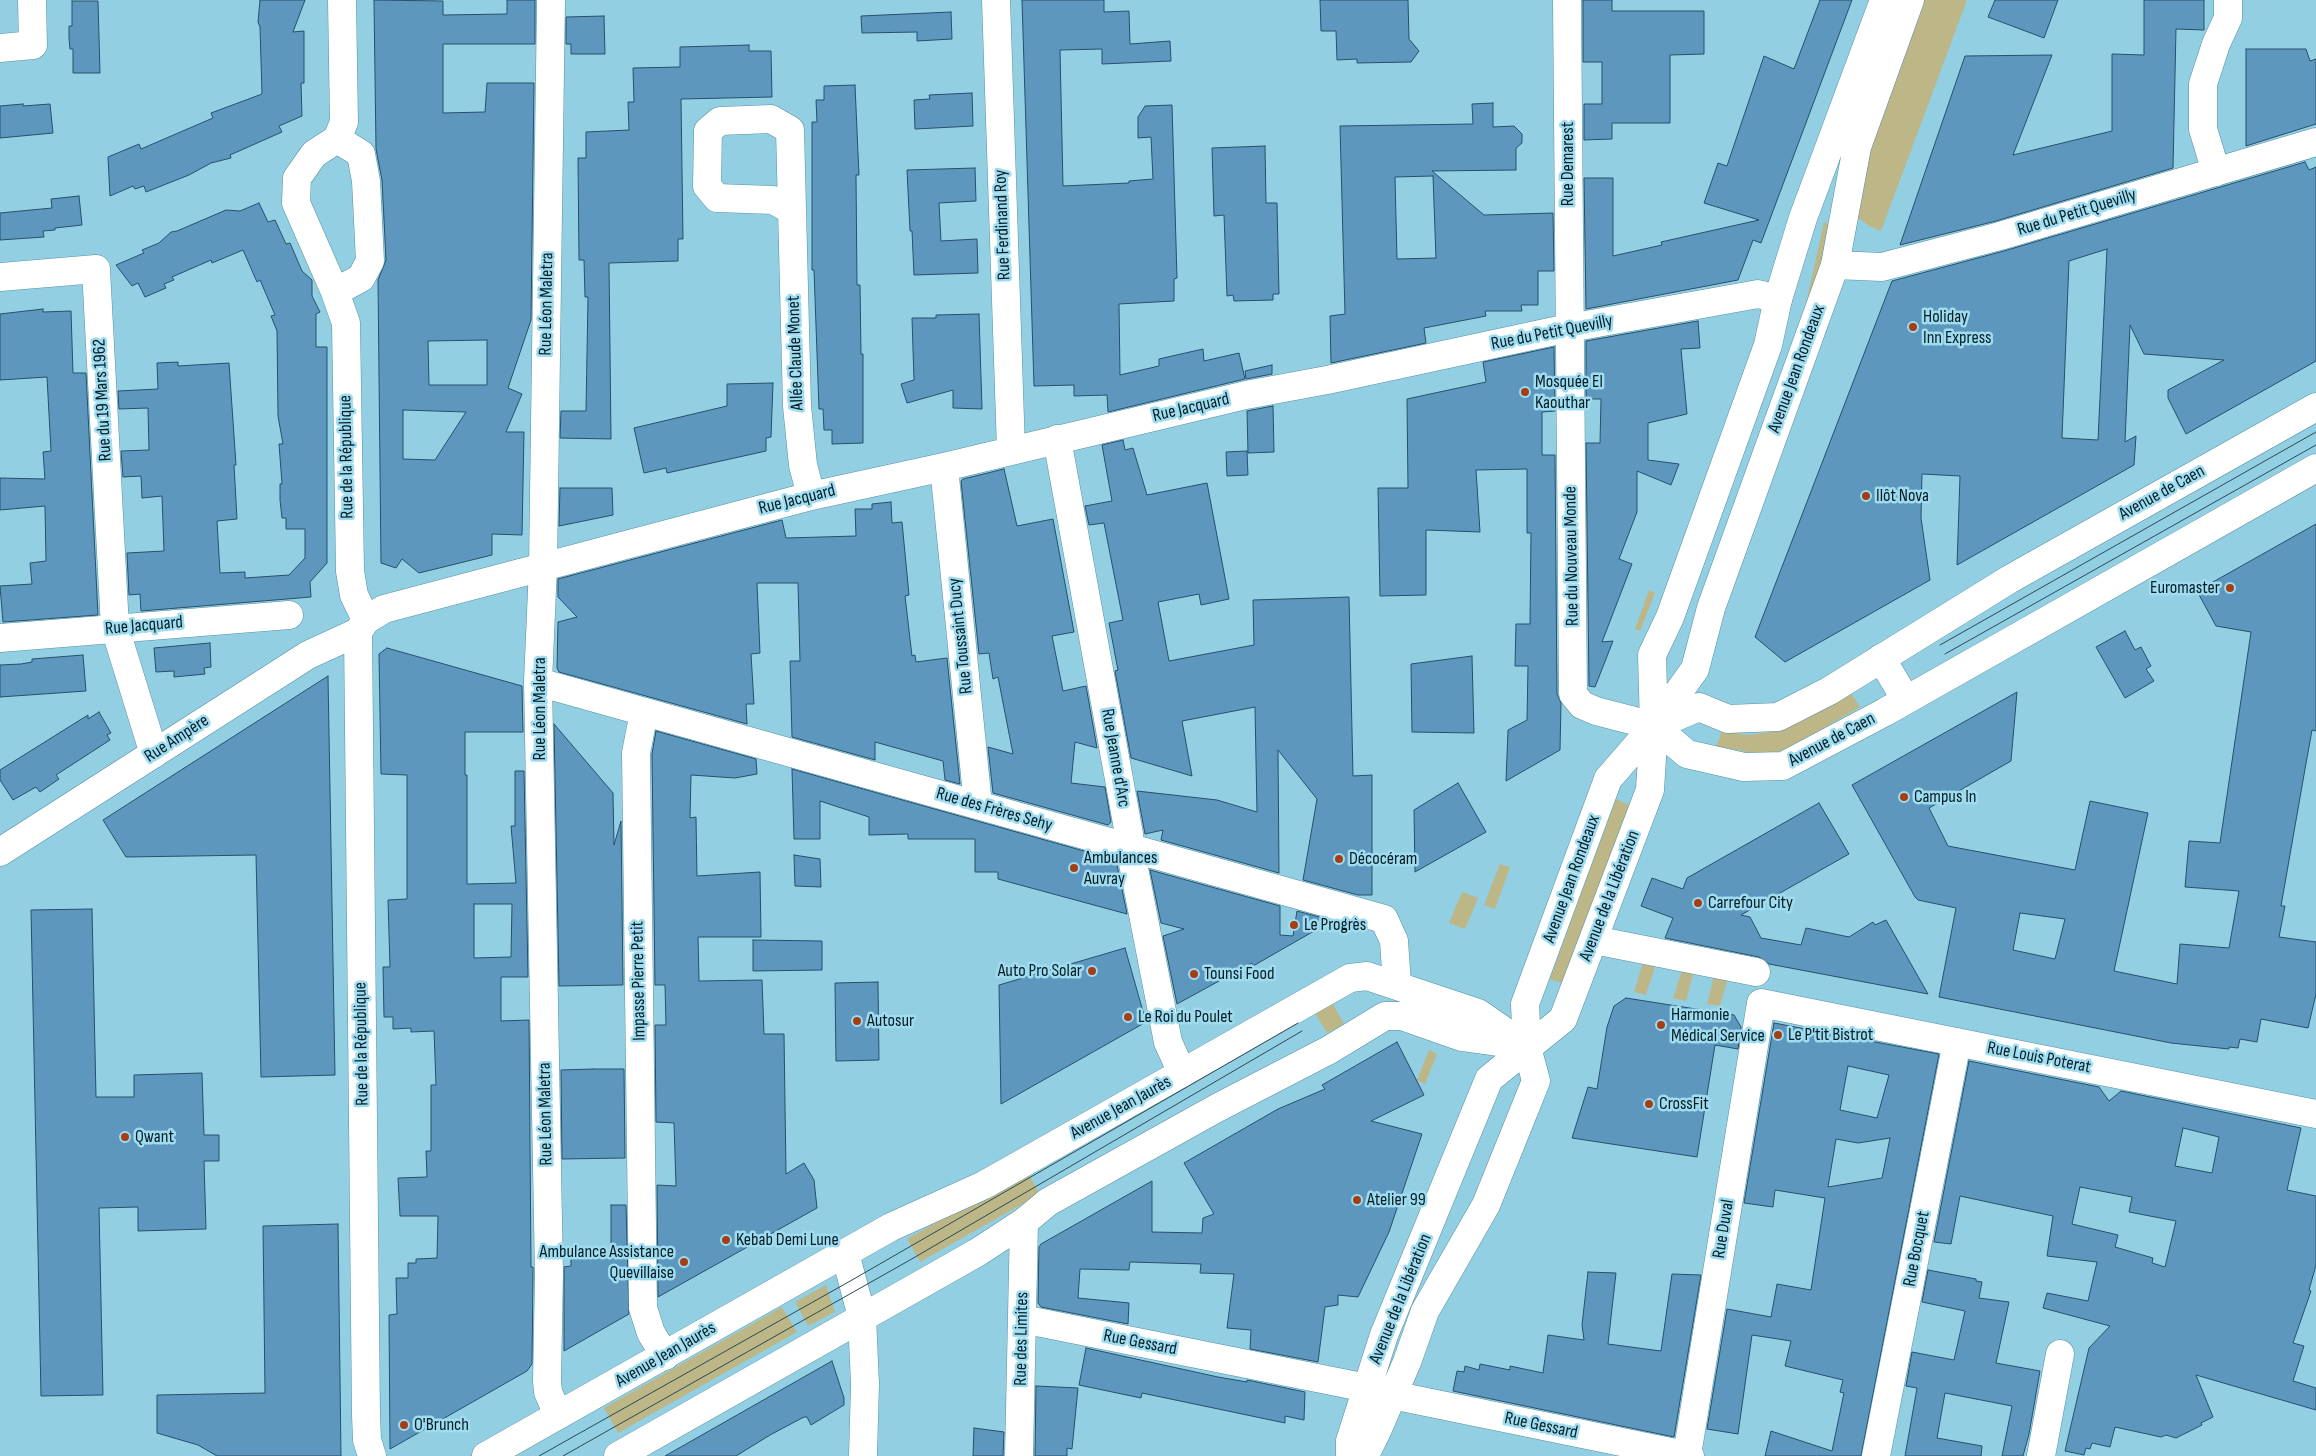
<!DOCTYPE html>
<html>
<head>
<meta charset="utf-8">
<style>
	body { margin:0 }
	canvas { display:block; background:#93cfe3 }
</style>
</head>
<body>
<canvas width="2316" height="1456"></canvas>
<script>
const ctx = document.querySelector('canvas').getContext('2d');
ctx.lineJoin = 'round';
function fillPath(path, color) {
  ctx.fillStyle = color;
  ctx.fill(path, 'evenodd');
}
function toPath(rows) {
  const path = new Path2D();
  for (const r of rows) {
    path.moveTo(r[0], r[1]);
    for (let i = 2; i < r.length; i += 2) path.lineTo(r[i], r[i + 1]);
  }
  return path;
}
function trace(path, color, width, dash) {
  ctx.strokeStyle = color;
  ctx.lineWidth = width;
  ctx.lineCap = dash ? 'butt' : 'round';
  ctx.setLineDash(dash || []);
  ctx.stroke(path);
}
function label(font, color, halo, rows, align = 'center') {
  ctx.font = font + ' "Sofia Sans Condensed",sans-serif';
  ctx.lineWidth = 5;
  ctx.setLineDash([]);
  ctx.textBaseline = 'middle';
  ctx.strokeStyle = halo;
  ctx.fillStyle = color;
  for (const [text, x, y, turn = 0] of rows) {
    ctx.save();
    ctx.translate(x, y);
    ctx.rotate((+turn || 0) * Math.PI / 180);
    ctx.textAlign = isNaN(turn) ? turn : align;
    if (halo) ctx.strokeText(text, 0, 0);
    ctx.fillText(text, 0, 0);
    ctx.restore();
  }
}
fillPath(toPath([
	[1923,0,1967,0,1881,231,1869,226,1854,215,1871,138],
	[1824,222,1834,226,1802,321],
	[1649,590,1655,593,1640,631,1635,629],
	[1849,690,1860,707,1792,746,1777,752,1759,754,1716,746,1722,731,1749,735,1770,732,1781,728],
	[1616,799,1629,805,1562,983,1550,979],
	[1500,864,1510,867,1495,909,1484,905],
	[1462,892,1478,898,1465,929,1449,923],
	[1643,962,1656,964,1646,995,1634,992],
	[1683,967,1695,968,1686,1001,1673,998],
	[1715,972,1729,974,1720,1006,1707,1004],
	[1331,1000,1344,1024,1327,1033,1313,1010],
	[1429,1050,1437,1054,1425,1084,1417,1080],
	[1027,1171,1040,1194,920,1262,907,1239],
	[826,1285,835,1312,808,1326,795,1302],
	[782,1307,797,1332,618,1433,604,1408]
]), '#bdb686');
const building = toPath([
	[260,0,305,0,293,32,304,31,304,83,301,83,302,116,279,126,282,132,230,155,231,158,211,163,189,175,146,192,144,186,135,189,133,186,110,196,108,157,139,144,141,149,213,118,211,113,262,94,260,27,258,22,260,0],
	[374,0,443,1,443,15,507,14,507,0,535,0,535,44,443,44,443,113,485,112,487,83,534,83,531,320,508,388,522,394,506,432,524,432,522,535,492,534,492,555,419,573,402,559,396,568,381,563,378,280,386,260,382,180,376,149,374,0],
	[487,340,487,385,429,385,428,341,487,340],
	[403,410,466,412,435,460,403,459,403,410],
	[1022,0,1104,0,1104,12,1129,11,1130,44,1170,41,1171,61,1102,64,1102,49,1060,50,1063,186,1129,183,1129,181,1153,179,1151,137,1138,138,1138,117,1145,106,1172,105,1177,278,1174,279,1174,301,1119,304,1120,375,1159,366,1159,359,1203,349,1204,361,1239,353,1245,379,1108,412,1107,395,1074,396,1074,385,1034,386,1022,0],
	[1320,0,1408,0,1409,39,1419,51,1411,62,1357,63,1357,59,1337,60,1336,31,1321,31,1320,0],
	[1583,0,1612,0,1612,11,1704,11,1704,54,1670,55,1670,123,1612,123,1612,139,1584,140,1584,104,1602,104,1602,62,1583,62,1583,0],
	[1820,0,1852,0,1761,243,1753,240,1738,280,1586,309,1584,178,1613,178,1613,256,1662,245,1661,242,1759,220,1704,203,1718,163,1727,166,1764,56,1794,69,1820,0],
	[1995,0,2058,0,2044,38,1988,17,1995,0],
	[2144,0,2204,0,2204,30,2176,29,2173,168,1996,221,1900,245,1965,56,2052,55,2013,155,2112,131,2112,54,2144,55,2144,0],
	[72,1,98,1,100,73,73,73,73,49,70,49,69,38,69,26,72,26,72,1],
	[951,12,952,39,917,41,917,32,862,33,861,16,951,12],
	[604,16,605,54,571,54,571,44,566,44,566,17,604,16],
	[749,45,749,51,771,51,772,97,681,99,683,239,678,239,678,261,609,263,611,439,560,438,561,411,586,411,588,297,585,297,584,260,579,260,578,158,586,158,586,132,629,130,628,102,634,102,633,68,680,67,680,47,749,45],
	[2246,49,2306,49,2310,61,2316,59,2316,124,2246,146,2246,49],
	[855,85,859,175,856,175,857,285,860,285,861,354,863,354,863,443,832,444,832,430,824,430,823,409,819,409,814,270,812,270,812,122,817,122,816,100,824,100,824,86,855,85],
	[972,93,973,126,915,129,914,100,930,99,929,95,972,93],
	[1493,103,1493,127,1514,126,1522,134,1522,143,1516,148,1516,170,1432,171,1484,215,1553,213,1554,271,1538,271,1538,305,1521,305,1522,311,1485,311,1486,316,1424,328,1426,343,1331,363,1330,316,1345,314,1340,126,1473,124,1472,104,1493,103],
	[1433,176,1436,258,1397,259,1395,177,1433,176],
	[23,104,23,106,50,104,53,133,0,138,0,106,23,104],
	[1265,146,1266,203,1277,203,1279,294,1273,294,1273,300,1234,301,1233,295,1227,296,1224,215,1214,216,1212,148,1265,146],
	[2305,162,2309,170,2316,167,2316,361,2186,434,2168,398,2168,390,2224,360,2144,354,2130,325,2125,442,2136,436,2134,465,1957,565,1960,476,1922,474,1921,518,1930,580,1785,662,1755,637,1892,281,2004,251,2305,162],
	[2107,249,2098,440,2062,438,2069,261,2107,249],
	[975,168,976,201,939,203,941,241,977,239,978,273,914,275,912,231,910,231,907,170,975,168],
	[79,196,82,225,55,228,55,230,43,231,44,237,0,240,0,213,52,208,51,199,79,196],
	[259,203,268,222,275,220,286,244,290,243,302,271,312,280,312,296,320,312,316,314,316,347,327,347,327,563,310,582,311,597,141,611,140,594,129,595,127,553,164,551,162,496,142,498,141,476,123,477,121,451,149,450,148,408,119,409,118,391,158,389,157,363,178,362,178,366,229,363,236,465,234,465,237,519,217,521,220,573,245,572,245,578,289,575,305,558,305,529,286,529,286,518,282,518,280,500,280,484,282,484,279,444,283,444,278,416,277,331,271,316,275,315,260,280,257,282,243,250,212,263,211,260,172,277,174,280,164,284,166,288,145,297,138,283,132,286,116,265,144,253,142,250,159,243,171,232,177,231,226,210,240,211,259,203],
	[43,309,43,312,71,311,73,373,86,373,98,615,3,622,0,586,32,584,30,563,46,561,45,506,0,510,0,478,45,479,43,452,51,451,47,377,0,380,0,314,43,309],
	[979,314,982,409,953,408,953,390,907,403,901,384,914,380,912,318,936,318,936,315,979,314],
	[1698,321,1700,348,1681,349,1687,414,1648,423,1648,460,1679,464,1671,485,1637,471,1637,512,1619,559,1632,564,1602,642,1613,641,1595,687,1589,686,1586,443,1600,443,1601,399,1586,399,1586,341,1698,321],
	[1554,347,1555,411,1542,412,1542,455,1555,455,1557,694,1561,703,1560,750,1506,781,1508,730,1527,720,1528,666,1515,666,1516,624,1530,624,1531,533,1527,533,1527,469,1476,470,1480,532,1426,530,1426,595,1380,596,1378,488,1408,488,1407,399,1486,382,1483,362,1554,347],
	[1272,365,1272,374,1246,379,1245,371,1272,365],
	[773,383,771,437,766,438,766,451,667,473,666,468,644,473,634,428,727,406,727,384,773,383],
	[1273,406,1274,452,1248,453,1247,411,1273,406],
	[1123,440,1125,450,1133,448,1147,495,1207,483,1229,599,1201,605,1199,594,1158,602,1169,661,1254,645,1253,600,1349,597,1353,776,1372,775,1372,895,1358,895,1303,880,1317,799,1278,750,1279,873,1161,840,1163,830,1145,834,1137,791,1217,800,1257,812,1255,707,1182,721,1192,776,1131,758,1115,671,1118,670,1109,623,1123,620,1104,523,1089,525,1085,506,1112,501,1102,445,1123,440],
	[1247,451,1248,475,1227,476,1226,452,1247,451],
	[1004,469,1017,526,1053,519,1074,632,1052,636,1063,691,1086,686,1097,748,1075,742,1071,783,1105,787,1111,822,1108,825,993,793,988,747,1013,754,998,677,993,679,989,653,979,654,961,481,963,479,1004,469],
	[560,488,612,488,613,515,559,526,560,488],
	[891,502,892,523,902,522,909,595,905,596,912,656,915,655,916,662,947,658,960,784,945,780,943,761,875,742,875,760,792,737,790,661,800,661,798,583,757,583,760,653,751,654,754,704,746,704,747,724,559,672,557,668,558,622,577,617,558,597,558,579,782,520,786,538,856,536,855,509,872,509,872,504,891,502],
	[2316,524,2316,731,2312,730,2305,769,2281,906,2285,906,2279,937,2316,942,2316,994,2308,1028,2261,1019,2257,1042,2240,1039,2238,1048,2229,1047,2229,1049,2171,1043,1939,997,1956,908,1918,900,1915,897,1852,785,2017,692,2011,761,1929,808,1948,846,2075,870,2090,801,2148,813,2114,971,2177,984,2180,944,2229,948,2239,891,2185,887,2189,841,2220,843,2251,632,2216,626,2197,591,2316,524],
	[2020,913,2065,919,2055,959,2013,950,2020,913],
	[2125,631,2135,650,2141,647,2151,666,2146,669,2154,681,2125,698,2096,647,2125,631],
	[210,643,211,667,204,668,205,674,174,677,174,671,156,672,154,648,210,643],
	[387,648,522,686,523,732,465,732,465,775,467,775,467,884,516,883,511,826,515,826,515,771,524,771,528,977,501,977,501,1021,529,1020,531,1267,533,1267,533,1274,532,1364,527,1371,390,1449,389,1315,397,1314,396,1278,408,1278,408,1263,416,1263,416,1259,437,1258,438,1216,400,1216,398,1178,427,1177,426,1151,431,1151,431,1085,436,1085,434,1031,411,1032,411,1028,393,1029,393,1017,384,1017,383,967,390,967,388,900,407,899,407,775,381,774,379,654,387,648],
	[474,904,512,904,511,957,474,958,474,904],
	[83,655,86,691,0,697,0,665,21,664,32,662,32,659,83,655],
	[1472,656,1474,733,1412,732,1411,664,1472,656],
	[328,676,335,1075,261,1077,256,855,126,857,103,820,328,676],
	[99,712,111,733,107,735,110,740,56,775,59,779,40,792,36,787,13,800,0,780,0,770,88,715,88,719,99,712],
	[554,724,613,793,614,845,621,821,623,985,559,986,554,724],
	[656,731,756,759,757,774,735,778,691,775,690,818,696,817,697,876,760,872,761,937,698,937,699,981,762,980,764,1034,784,1034,786,1174,804,1163,814,1180,817,1208,658,1297,657,1185,676,1186,674,1123,656,1122,655,1025,666,1025,665,985,655,985,652,754,656,731],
	[792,769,1116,860,1127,914,998,879,998,872,975,872,975,839,908,839,908,834,869,835,869,817,820,801,820,839,794,839,792,769],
	[1458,783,1486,832,1415,872,1414,810,1458,783],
	[1819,803,1849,854,1741,915,1750,917,1761,938,1801,945,1806,928,1849,937,1873,922,1875,925,1886,920,1928,994,1769,964,1759,957,1665,938,1673,918,1641,906,1652,878,1683,889,1687,878,1819,803],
	[794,855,820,859,821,887,795,886,794,855],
	[1150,870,1280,906,1280,935,1293,936,1297,911,1327,919,1328,923,1253,966,1252,963,1177,1004,1163,936,1184,929,1161,923,1150,870],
	[92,909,96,1097,134,1097,134,1075,202,1073,204,1135,219,1135,219,1161,204,1161,206,1229,138,1231,138,1207,99,1208,103,1395,41,1396,31,910,92,909],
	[753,940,822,941,822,970,753,971,753,940],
	[1125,948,1146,1022,1001,1104,999,985,1125,948],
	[878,982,879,1060,836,1061,835,983,878,982],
	[1626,998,1734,1015,1741,1027,1738,1049,1715,1045,1697,1157,1572,1138,1588,1087,1597,1089,1607,1027,1614,1006,1626,998],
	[1774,1023,1939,1054,1861,1456,1765,1456,1771,1431,1832,1451,1844,1393,1840,1392,1843,1380,1785,1366,1791,1341,1752,1335,1738,1434,1707,1429,1727,1309,1771,1317,1777,1284,1811,1290,1825,1198,1775,1190,1773,1207,1744,1203,1774,1023],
	[1848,1066,1889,1075,1877,1118,1840,1110,1848,1066],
	[1890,1138,1882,1178,1828,1187,1836,1139,1858,1143,1890,1138],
	[1397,1042,1424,1095,1371,1121,1422,1134,1389,1232,1358,1297,1338,1295,1338,1305,1325,1307,1318,1362,1250,1349,1251,1330,1227,1328,1234,1274,1200,1273,1201,1264,1130,1262,1129,1270,1080,1269,1078,1298,1129,1303,1128,1324,1041,1307,1038,1303,1039,1247,1041,1244,1152,1181,1152,1232,1202,1233,1203,1218,1214,1214,1184,1163,1278,1109,1325,1089,1322,1085,1397,1042],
	[1969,1061,2099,1087,2109,1101,2121,1091,2301,1128,2287,1190,2316,1196,2316,1265,2309,1290,2311,1291,2293,1343,2304,1346,2293,1381,2316,1388,2316,1410,2196,1375,2213,1417,2201,1423,2202,1425,2176,1438,2166,1435,2161,1437,2115,1427,2110,1447,2092,1443,2090,1449,2086,1448,2084,1455,2065,1451,2089,1348,2110,1326,2043,1308,2047,1293,2088,1301,2097,1262,2047,1256,2053,1216,1960,1196,1951,1244,1934,1242,1969,1061],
	[2183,1128,2219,1137,2212,1173,2175,1166,2183,1128],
	[2080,1187,2132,1197,2129,1212,2176,1221,2165,1267,2152,1263,2153,1258,2115,1247,2118,1235,2072,1224,2080,1187],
	[593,1069,624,1069,625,1158,562,1159,561,1070,593,1069],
	[611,1205,626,1205,629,1314,564,1351,564,1267,571,1266,571,1254,611,1253,611,1205],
	[338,1224,341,1456,217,1456,198,1445,157,1433,157,1395,265,1393,263,1226,338,1224],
	[1928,1270,1976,1279,1976,1281,1982,1282,1979,1298,2009,1302,1996,1363,2040,1371,2029,1434,2023,1456,2002,1456,2012,1406,1945,1393,1937,1438,1982,1446,1981,1456,1905,1456,1917,1388,1906,1386,1912,1352,1954,1360,1965,1311,1922,1302,1928,1270],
	[1588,1272,1616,1273,1608,1344,1661,1351,1672,1274,1701,1275,1674,1437,1453,1391,1457,1371,1464,1372,1465,1366,1479,1370,1480,1364,1510,1370,1510,1366,1543,1373,1548,1335,1584,1340,1582,1325,1588,1272],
	[1086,1348,1218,1377,1247,1382,1247,1380,1305,1392,1304,1420,1285,1416,1285,1423,1142,1393,1141,1398,1079,1385,1086,1348],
	[832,1361,844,1398,844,1405,811,1425,807,1417,804,1417,770,1435,736,1456,665,1456,832,1361],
	[1036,1386,1078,1388,1072,1449,1067,1448,1067,1456,1035,1456,1036,1386],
	[974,1428,1004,1432,1003,1456,973,1456,974,1428]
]);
fillPath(building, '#5e97be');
trace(building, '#25506c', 1);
const street = toPath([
	[342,0,344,122,337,139,314,154,297,178,296,203,335,292,346,323,350,571,354,595,366,620],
	[551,0,543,567,538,682,549,1274,547,1381,548,1392,558,1415],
	[996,0,1011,450],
	[1567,0,1573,694,1582,705,1596,711,1654,726],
	[0,48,33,45,32,0],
	[2216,172,2203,129,2203,84,2216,44,2228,18,2228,0],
	[792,210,773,200,717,198,707,186,708,131,720,121,771,119,790,130,797,406,803,465,811,496],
	[1835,265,1882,267,2000,236,2316,142],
	[0,277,96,269,115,628,154,754],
	[335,292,361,278,370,261,366,181,361,154,337,139],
	[1057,439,1129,834,1130,848,1168,1042,1182,1073],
	[944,467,978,805],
	[358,632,366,620,384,609,811,496,944,467,1246,395,1327,380,1564,329,1758,294,1778,299],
	[358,632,366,1415,367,1440,372,1456],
	[0,638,289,615],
	[538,682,1384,919,1394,941,1397,984],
	[644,712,636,753,643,1308,651,1333,665,1356],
	[0,852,308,655,358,632],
	[1594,940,1756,972],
	[862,1317,865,1384,863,1456],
	[1022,1319,1367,1388],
	[1392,1395,1690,1456],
	[1687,1455,1761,1003,2316,1114],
	[1019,1456,1024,1222],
	[1876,1456,1957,1042],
	[2041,1456,2060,1354]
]);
const secondary = toPath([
	[1881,658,1906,700],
	[1654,726,1699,707,1728,719,1778,717,1829,691,2010,579,2316,407],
	[1654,726,1687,754,1744,767,1783,766,1885,712,2316,468],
	[845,1253,862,1317],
	[486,1456,891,1227,984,1185,1350,978,1367,976,1478,1013,1527,1047],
	[618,1456,978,1252,1024,1222,1048,1202,1217,1108,1329,1050,1385,1016,1402,1016,1462,1037,1519,1045],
	[1350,1456,1350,1441,1384,1335,1489,1079,1563,1019,1650,790,1654,726,1652,655,1670,617,1768,345,1778,299,1803,218,1884,0],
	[1360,1456,1367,1451,1377,1431,1407,1362,1425,1311,1486,1205,1536,1081,1527,1047,1525,1004,1608,779,1654,726,1695,669,1711,608,1835,265,1857,147,1910,0]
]);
trace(street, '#5590a2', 29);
trace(secondary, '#5590a2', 29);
trace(street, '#fff', 28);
trace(secondary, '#fff', 28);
trace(toPath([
	[1940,645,2316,432],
	[1945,654,2316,445],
	[539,1456,852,1280,1298,1023],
	[563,1456,910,1260,1302,1031]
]), '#284a54', 1);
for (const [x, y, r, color] of [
	[1913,327,5,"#a43e14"],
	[1525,392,5,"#a43e14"],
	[1866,496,5,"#a43e14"],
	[2230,588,5,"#a43e14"],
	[1904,797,5,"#a43e14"],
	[1339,859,5,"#a43e14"],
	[1074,868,5,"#a43e14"],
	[1698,903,5,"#a43e14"],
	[1294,925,5,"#a43e14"],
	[1092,971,5,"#a43e14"],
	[1194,974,5,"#a43e14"],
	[1128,1017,5,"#a43e14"],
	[857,1021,5,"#a43e14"],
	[1661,1025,5,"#a43e14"],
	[1778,1035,5,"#a43e14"],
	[1649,1104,5,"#a43e14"],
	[125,1137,5,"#a43e14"],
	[1357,1200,5,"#a43e14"],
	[726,1240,5,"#a43e14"],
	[684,1262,5,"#a43e14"],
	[404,1425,5,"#a43e14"]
]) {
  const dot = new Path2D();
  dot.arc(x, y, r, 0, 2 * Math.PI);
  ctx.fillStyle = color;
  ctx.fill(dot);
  trace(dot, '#a0dcf0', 2);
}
label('18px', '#041d24', '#a0dcf0', [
	["Rue Demarest",1568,164,-90],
	["Rue du Petit Quevilly",2077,213,-17],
	["Rue Ferdinand Roy",1003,225,-92],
	["Rue Léon Maletra",547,304,-89],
	["Rue du Petit Quevilly",1552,333,-11],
	["Allée Claude Monet",796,353,-92],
	["Avenue Jean Rondeaux",1797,369,-70],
	["Rue du 19 Mars 1962",103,400,-93],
	["Rue Jacquard",1191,408,-13],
	["Rue de la République",347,457,-91],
	["Avenue de Caen",2162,493,-29],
	["Rue Jacquard",797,500,-14],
	["Rue du Nouveau Monde",1572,556,-91],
	["Rue Jacquard",144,626,-5],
	["Rue Toussaint Ducy",961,636,-96],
	["Rue Léon Maletra",540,709,-90],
	["Rue Ampère",177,739,-33],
	["Avenue de Caen",1832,740,-28],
	["Rue Jeanne d'Arc",1115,758,80],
	["Rue des Frères Sehy",994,810,16],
	["Avenue Jean Rondeaux",1572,879,-70],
	["Avenue de la Libération",1610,896,-69],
	["Impasse Pierre Petit",639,981,-91],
	["Rue de la République",362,1044,-91],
	["Rue Louis Poterat",2039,1058,11],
	["Avenue Jean Jaurès",1121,1108,-29],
	["Rue Léon Maletra",546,1114,-91],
	["Rue Duval",1724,1229,-81],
	["Rue Bocquet",1917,1249,-79],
	["Avenue de la Libération",1401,1299,-68],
	["Rue des Limites",1022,1339,-89],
	["Rue Gessard",1140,1343,11],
	["Avenue Jean Jaurès",666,1355,-30],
	["Rue Gessard",1541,1426,12]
]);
label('18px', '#041d24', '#a0dcf0', [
	["Holiday",1923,317],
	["Inn Express",1923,338],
	["Mosquée El",1535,382],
	["Kaouthar",1535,403],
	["Ilôt Nova",1876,496],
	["Euromaster",2220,588,"right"],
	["Campus In",1914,797],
	["Ambulances",1084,858],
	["Auvray",1084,879],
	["Décocéram",1349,859],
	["Carrefour City",1708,903],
	["Le Progrès",1304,925],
	["Auto Pro Solar",1082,971,"right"],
	["Tounsi Food",1204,974],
	["Harmonie",1671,1015],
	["Médical Service",1671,1036],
	["Le Roi du Poulet",1138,1017],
	["Autosur",867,1021],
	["Le P'tit Bistrot",1788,1035],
	["CrossFit",1659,1104],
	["Qwant",135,1137],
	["Atelier 99",1367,1200],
	["Kebab Demi Lune",736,1240],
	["Ambulance Assistance",674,1252,"right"],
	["Quevillaise",674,1273,"right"],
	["O'Brunch",414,1425]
], 'left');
</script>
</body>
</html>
